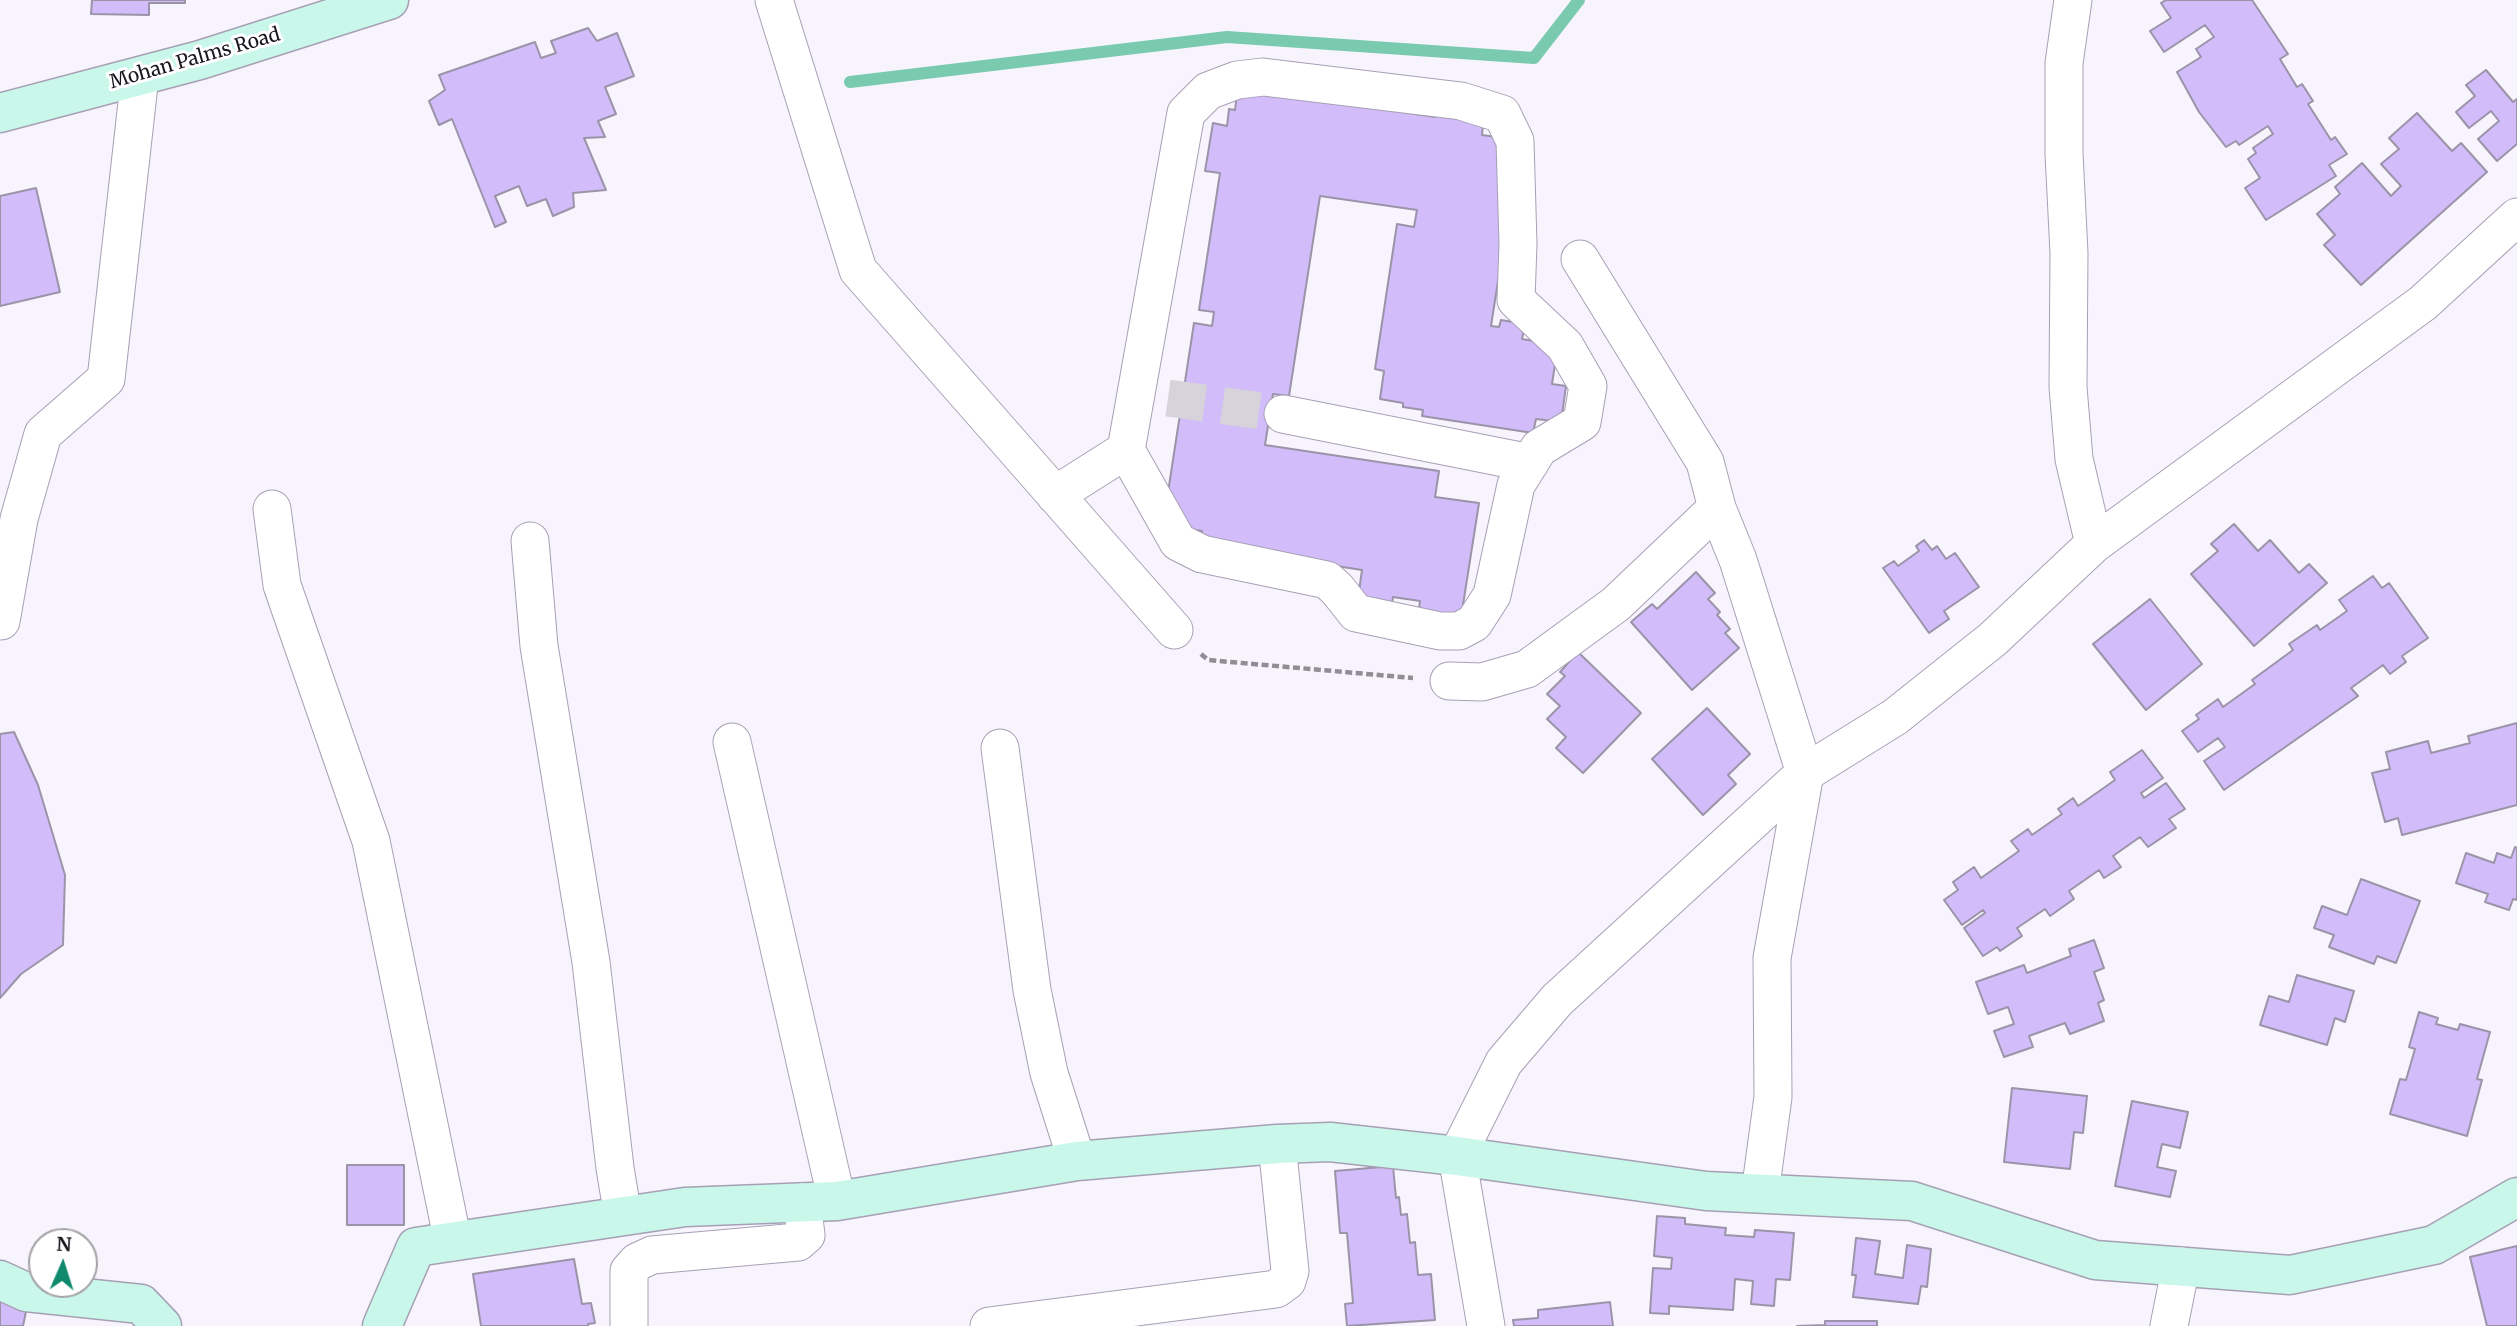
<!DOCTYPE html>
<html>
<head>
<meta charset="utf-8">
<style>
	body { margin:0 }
	#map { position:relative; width:2517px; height:1326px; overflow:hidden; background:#f7f4fd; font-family:Merriweather,serif }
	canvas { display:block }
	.north { position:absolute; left:28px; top:1228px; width:70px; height:70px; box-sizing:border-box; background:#fff; border:2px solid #a3a1a5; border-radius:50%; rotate:3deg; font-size:19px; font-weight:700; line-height:28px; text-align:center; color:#18151d }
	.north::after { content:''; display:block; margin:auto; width:24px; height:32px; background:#108a6d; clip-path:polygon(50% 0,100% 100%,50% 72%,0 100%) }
</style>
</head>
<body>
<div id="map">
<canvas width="2517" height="1326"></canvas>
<div class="north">N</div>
</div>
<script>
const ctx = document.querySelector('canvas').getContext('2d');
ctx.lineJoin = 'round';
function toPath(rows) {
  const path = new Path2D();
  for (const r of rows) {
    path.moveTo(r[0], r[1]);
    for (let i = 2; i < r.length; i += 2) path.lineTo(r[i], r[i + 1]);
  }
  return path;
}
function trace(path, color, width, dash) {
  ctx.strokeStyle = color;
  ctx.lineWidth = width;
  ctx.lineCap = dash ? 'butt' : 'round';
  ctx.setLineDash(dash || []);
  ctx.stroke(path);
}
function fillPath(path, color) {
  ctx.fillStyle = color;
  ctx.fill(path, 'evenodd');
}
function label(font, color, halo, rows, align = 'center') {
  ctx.font = font + ' Merriweather,serif';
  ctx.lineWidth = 6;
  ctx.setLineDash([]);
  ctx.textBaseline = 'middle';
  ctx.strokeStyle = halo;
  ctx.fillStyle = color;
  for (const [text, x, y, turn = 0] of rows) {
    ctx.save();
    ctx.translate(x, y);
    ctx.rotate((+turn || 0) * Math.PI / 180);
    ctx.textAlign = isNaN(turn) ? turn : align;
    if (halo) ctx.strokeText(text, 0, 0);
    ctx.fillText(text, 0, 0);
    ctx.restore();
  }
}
trace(toPath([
	[850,82,1227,37,1534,58,1579,0]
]), '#79caaf', 12);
const building = toPath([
	[92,0,185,0,185,3,149,3,149,15,91,14,92,0],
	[2166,0,2252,0,2288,54,2280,59,2297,87,2302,84,2313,101,2308,104,2331,140,2335,137,2347,154,2329,165,2336,176,2266,220,2245,188,2260,178,2248,159,2256,153,2253,148,2273,134,2268,126,2239,145,2236,141,2226,147,2199,112,2177,72,2201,57,2196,49,2214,37,2205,25,2164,52,2150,31,2171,18,2161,3,2166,0],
	[588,28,597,41,617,33,634,76,605,87,616,114,598,121,605,137,584,138,606,190,573,193,574,207,553,216,546,199,527,206,519,186,495,196,506,222,495,227,452,119,439,125,429,101,445,90,439,75,535,42,541,58,556,53,551,41,588,28],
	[2486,70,2513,102,2517,99,2517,144,2497,161,2478,139,2499,121,2491,111,2469,128,2456,112,2475,96,2466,85,2486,70],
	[1238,86,1435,117,1437,108,1484,115,1482,135,1511,139,1515,172,1491,326,1499,327,1501,320,1525,324,1522,339,1558,345,1552,384,1566,386,1561,422,1536,419,1533,433,1422,416,1423,410,1403,407,1403,403,1380,399,1384,371,1375,369,1397,224,1414,227,1417,210,1320,196,1289,396,1273,394,1265,445,1439,471,1435,497,1479,503,1460,624,1418,617,1420,601,1393,597,1391,610,1357,605,1362,570,1220,548,1201,540,1202,531,1171,526,1167,499,1194,323,1212,326,1214,312,1199,310,1220,173,1205,171,1213,123,1227,126,1229,109,1235,110,1238,86],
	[2417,113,2452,151,2461,143,2487,172,2361,285,2324,245,2335,235,2317,214,2340,194,2335,187,2362,163,2391,196,2401,186,2381,164,2399,149,2389,138,2417,113],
	[36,188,60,292,0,306,0,196,36,188],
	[2234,524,2258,551,2270,540,2299,573,2309,564,2327,583,2254,646,2191,574,2218,551,2211,544,2234,524],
	[1924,540,1932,550,1937,546,1946,559,1955,553,1979,587,1944,611,1949,619,1929,633,1883,568,1894,561,1898,566,1919,551,1916,546,1924,540],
	[1696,572,1715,593,1708,599,1720,612,1717,615,1730,629,1725,633,1739,648,1692,690,1631,622,1652,604,1657,609,1696,572],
	[2373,576,2382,588,2389,583,2428,638,2402,656,2406,662,2390,674,2383,665,2351,688,2358,696,2224,790,2204,761,2225,747,2218,738,2198,752,2182,731,2199,719,2196,715,2218,699,2223,707,2255,684,2252,680,2293,650,2289,644,2317,625,2320,630,2347,611,2339,600,2373,576],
	[2150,599,2202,664,2146,710,2093,644,2150,599],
	[1578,652,1641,713,1583,773,1556,748,1566,737,1547,719,1560,706,1547,694,1565,676,1560,672,1578,652],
	[1707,708,1750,754,1728,775,1736,784,1703,815,1652,759,1707,708],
	[2517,723,2517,805,2402,835,2398,818,2385,822,2372,773,2390,769,2386,752,2428,741,2431,753,2470,743,2468,736,2517,723],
	[14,732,38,785,65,875,63,945,21,974,0,998,0,734,14,732],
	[2142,750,2163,778,2141,793,2144,798,2166,783,2185,809,2169,819,2176,828,2148,847,2140,837,2113,856,2121,867,2104,878,2099,870,2069,891,2074,899,2050,916,2045,909,2017,928,2022,936,2000,951,1997,947,1983,956,1964,928,1985,913,1983,910,1962,925,1944,900,1958,890,1953,882,1974,867,1981,878,2019,851,2011,841,2028,829,2032,835,2062,814,2058,809,2073,798,2078,806,2115,780,2110,772,2142,750],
	[2515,847,2517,848,2517,900,2513,899,2509,910,2485,902,2488,894,2456,883,2466,853,2494,863,2497,853,2511,858,2515,847],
	[2361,879,2420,901,2396,963,2377,956,2374,964,2329,947,2334,935,2314,928,2322,906,2347,915,2361,879],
	[2094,940,2104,968,2094,972,2104,1000,2098,1003,2104,1021,2070,1034,2065,1023,2029,1036,2033,1047,2004,1057,1994,1031,2014,1024,2008,1007,1988,1014,1976,982,2024,965,2027,973,2071,956,2069,949,2094,940],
	[2297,975,2354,991,2345,1022,2335,1018,2327,1045,2260,1025,2269,996,2289,1002,2297,975],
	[2419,1012,2438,1018,2436,1024,2458,1030,2460,1024,2490,1032,2477,1079,2482,1080,2467,1136,2390,1114,2400,1079,2406,1080,2415,1049,2409,1047,2419,1012],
	[2012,1088,2087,1096,2083,1133,2074,1132,2070,1169,2004,1162,2012,1088],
	[2132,1101,2188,1112,2180,1148,2162,1144,2157,1167,2176,1171,2170,1197,2115,1186,2132,1101],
	[347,1165,404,1165,404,1225,347,1225,347,1165],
	[1393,1166,1396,1198,1399,1197,1401,1215,1407,1214,1410,1243,1415,1242,1418,1275,1431,1274,1435,1320,1347,1326,1345,1304,1353,1303,1347,1233,1340,1233,1335,1171,1393,1166],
	[1657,1216,1685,1218,1685,1224,1726,1228,1725,1235,1754,1237,1755,1230,1794,1233,1790,1280,1776,1279,1774,1306,1751,1304,1753,1281,1735,1279,1733,1310,1669,1306,1669,1314,1650,1313,1653,1268,1671,1269,1672,1258,1654,1256,1657,1216],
	[1856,1238,1880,1241,1875,1274,1903,1278,1907,1245,1931,1249,1927,1287,1921,1286,1918,1304,1853,1297,1856,1275,1852,1275,1856,1238],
	[2517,1246,2517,1326,2487,1326,2470,1257,2517,1246],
	[574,1259,582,1304,591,1303,595,1323,588,1324,588,1326,481,1326,473,1274,574,1259],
	[0,1296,28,1302,23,1326,0,1326,0,1296],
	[1610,1302,1613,1326,1514,1326,1513,1320,1538,1318,1538,1310,1610,1302],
	[1825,1321,1877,1321,1877,1326,1797,1326,1825,1325,1825,1321]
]);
fillPath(building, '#d2bcfa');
trace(building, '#9b94a9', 2);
trace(toPath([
	[1168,398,1283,414]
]), '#d6d3db', 37, [37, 18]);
const street = toPath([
	[774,0,858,270,1174,630],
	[2073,0,2064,63,2064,154,2069,253,2068,387,2074,459,2094,544],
	[1283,414,1530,463],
	[1055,495,1126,450,1186,113,1208,91,1237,80,1263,77,1461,101,1502,114,1515,141,1518,244,1516,300,1565,346,1588,386,1582,422,1539,448,1516,485,1492,595,1474,623,1459,631,1440,631,1356,613,1337,589,1327,580,1202,554,1178,542,1126,450],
	[272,509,282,585,371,841,453,1242],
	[530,541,539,646,591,962,615,1168,623,1216],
	[1,621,19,519,43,434,106,379,140,76],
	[1449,681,1482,682,1527,669,1616,604,1717,508],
	[732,742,837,1201],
	[1000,748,1032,990,1049,1073,1077,1161],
	[1760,1193,1773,1097,1772,958,1805,773,1895,717,1993,639,2094,544,2423,303,2517,217],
	[629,1326,629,1271,637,1262,652,1255,798,1242,806,1235,802,1202],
	[989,1326,1276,1289,1287,1281,1290,1271,1277,1144],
	[1486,1326,1457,1156,1504,1062,1557,1000,1805,773,1738,560,1717,508,1705,462,1580,259],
	[2169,1326,2181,1266]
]);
const secondary = toPath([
	[0,113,200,60,389,0],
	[0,1280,26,1292,141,1304,162,1326],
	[382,1326,416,1247,685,1207,837,1201,1077,1161,1277,1144,1330,1142,1457,1156,1706,1191,1912,1201,2095,1260,2290,1275,2434,1245,2517,1197]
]);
trace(street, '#a7a0b5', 39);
trace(secondary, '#a7a0b5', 41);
trace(toPath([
	[1201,654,1208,660,1413,678]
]), '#908d95', 4.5, [7, 3.5]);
trace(street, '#fff', 37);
trace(secondary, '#c9f7ea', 38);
label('19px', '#18151d', '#fff', [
	["Mohan Palms Road",195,59,-16]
]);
</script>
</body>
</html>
